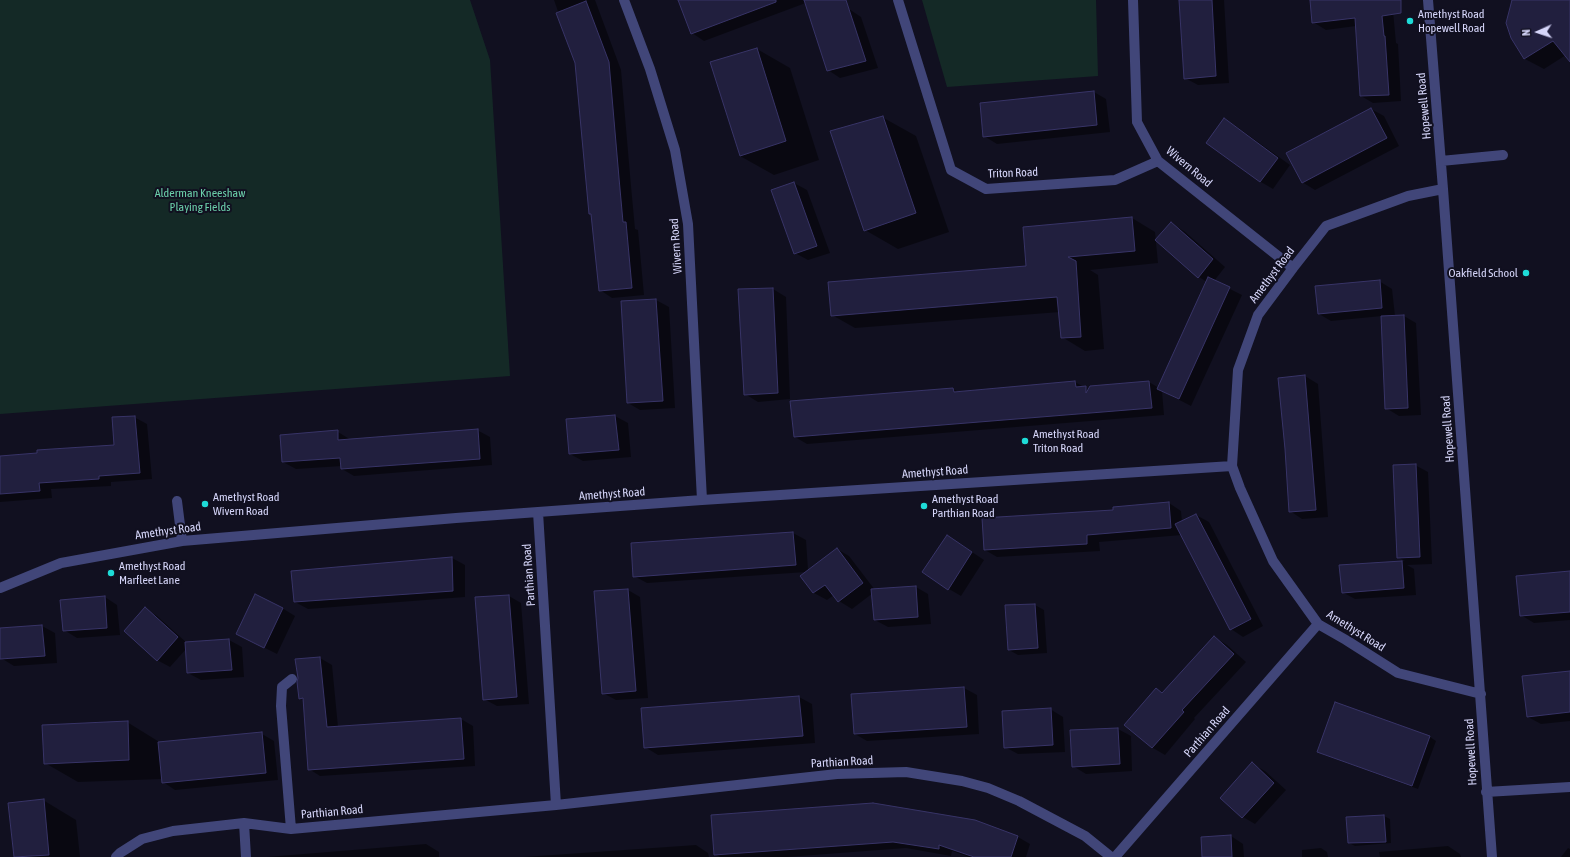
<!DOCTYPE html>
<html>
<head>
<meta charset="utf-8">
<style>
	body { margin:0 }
	#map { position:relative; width:1570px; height:857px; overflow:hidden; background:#111020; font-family:"Asap Condensed",sans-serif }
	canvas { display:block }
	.north { position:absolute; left:1518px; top:12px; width:40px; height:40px; -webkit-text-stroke:3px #111020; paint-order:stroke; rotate:267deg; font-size:11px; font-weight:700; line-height:16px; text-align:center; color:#d5d5f9 }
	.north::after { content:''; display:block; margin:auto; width:14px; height:18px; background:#d5d5f9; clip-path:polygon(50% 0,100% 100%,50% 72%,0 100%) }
</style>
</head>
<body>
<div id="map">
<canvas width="1570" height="857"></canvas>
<div class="north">N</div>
</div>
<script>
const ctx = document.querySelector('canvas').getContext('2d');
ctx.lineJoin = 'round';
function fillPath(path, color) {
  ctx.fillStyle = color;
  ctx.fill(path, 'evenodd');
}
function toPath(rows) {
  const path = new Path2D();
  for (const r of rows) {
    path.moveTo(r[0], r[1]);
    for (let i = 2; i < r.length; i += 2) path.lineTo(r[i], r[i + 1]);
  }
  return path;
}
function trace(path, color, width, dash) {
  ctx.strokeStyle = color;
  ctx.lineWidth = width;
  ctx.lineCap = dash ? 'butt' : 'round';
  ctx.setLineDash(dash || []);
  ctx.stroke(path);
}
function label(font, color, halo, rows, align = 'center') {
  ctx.font = font + ' "Asap Condensed",sans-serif';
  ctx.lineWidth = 4;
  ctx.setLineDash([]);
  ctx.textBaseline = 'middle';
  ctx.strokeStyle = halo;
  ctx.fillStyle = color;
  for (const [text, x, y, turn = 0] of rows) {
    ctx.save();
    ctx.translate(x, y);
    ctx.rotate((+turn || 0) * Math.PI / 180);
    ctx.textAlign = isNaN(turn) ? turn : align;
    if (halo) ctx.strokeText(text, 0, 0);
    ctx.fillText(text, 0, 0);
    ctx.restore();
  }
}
fillPath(toPath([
	[0,0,470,0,490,60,510,376,0,414],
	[922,0,1096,0,1098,76,947,87]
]), '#142926');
fillPath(toPath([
	[554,0,595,0,621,70,631,186,635,229,638,230,644,295,612,298,600,290,593,216,590,214,576,63],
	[686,0,810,0,811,1,704,41,692,33],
	[1180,0,1224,0,1229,83,1198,85,1185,78],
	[1311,0,1392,0,1396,43,1398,44,1401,101,1373,103,1361,96,1356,26,1326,30,1313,22],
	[1513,0,1570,0,1570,58,1566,55,1544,69,1525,59,1512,38],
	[849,9,861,17,878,68,840,78,828,70],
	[757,49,790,68,819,160,774,175,740,156],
	[1094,92,1106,99,1110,132,997,144,984,136],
	[1371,109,1384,116,1399,146,1315,190,1302,182],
	[882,117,916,136,949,232,898,249,865,230],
	[1225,120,1237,127,1290,165,1273,189,1261,182,1208,143],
	[794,183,807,190,830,253,808,260,795,253],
	[1132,218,1155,232,1158,263,1090,270,1098,275,1104,349,1085,351,1062,337,1060,312,855,328,832,315,1027,267],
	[1171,224,1184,231,1225,267,1214,281,1242,295,1191,406,1162,391,1164,415,807,444,795,437,953,389,959,392,1075,382,1089,390,1090,387,1149,382,1159,388,1207,282,1199,277],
	[1379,281,1392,289,1395,316,1404,316,1416,323,1421,415,1399,416,1386,408,1382,316,1331,321,1319,314],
	[773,289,786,297,790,399,758,402,745,394],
	[656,300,669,307,675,408,640,410,628,403,622,302],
	[1305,376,1318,384,1328,517,1302,519,1290,511],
	[615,416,628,423,631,457,583,461,570,454,567,420],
	[134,417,147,424,152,479,111,482,111,486,51,489,52,498,0,502,0,457,115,446],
	[477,430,490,437,492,465,354,476,342,469,342,466,296,469,283,462,338,432,351,440],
	[1415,465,1428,472,1432,564,1407,565,1414,569,1416,595,1355,599,1342,592,1340,566,1405,561,1398,557],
	[1169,503,1181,511,1182,522,1196,515,1209,522,1263,626,1243,637,1231,629,1182,535,1099,542,1100,551,997,557,985,550,1114,511],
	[793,533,806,540,808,570,837,549,849,556,875,590,916,587,928,594,931,624,888,627,875,620,873,593,852,609,839,601,834,595,827,600,814,593,801,576,806,572,647,583,634,576],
	[960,544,984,560,961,596,949,589],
	[452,558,465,565,465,597,308,609,295,602],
	[1570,572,1570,620,1534,623,1521,615],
	[628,590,640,597,648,698,616,700,603,693],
	[509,596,521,603,529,704,497,706,484,699],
	[105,597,117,605,120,635,77,638,64,630],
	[1035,605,1044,610,1047,653,1018,655,1009,650],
	[282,608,295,616,277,654,237,634],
	[145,609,157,616,187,643,229,640,242,647,244,677,201,680,188,673,187,648,170,667,157,660],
	[42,626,55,633,57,663,14,666,1,658,0,629],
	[1214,637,1227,645,1246,662,1194,718,1195,719,1165,755,1153,748,1126,724,1156,689,1164,693],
	[320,658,332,665,338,727,461,719,473,726,475,766,320,776,309,769,304,701,300,698],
	[1570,672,1570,721,1541,724,1528,717],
	[964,688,977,695,979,734,867,741,855,734,852,695],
	[799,697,812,704,815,743,658,755,645,747,643,709],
	[1050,709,1063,717,1065,752,1018,754,1005,747],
	[127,722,161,743,262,734,274,741,278,780,175,790,163,782,162,779,78,782,45,763],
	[1118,729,1131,736,1132,771,1086,774,1073,766],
	[1430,737,1436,741,1418,789,1324,755,1318,751],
	[1252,764,1265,771,1286,790,1255,824,1243,817],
	[43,800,76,820,80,857,15,857,9,804],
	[712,816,1018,837,1030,844,1026,857,969,857,952,851,951,856,906,848,787,857,720,857,715,854],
	[1384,816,1390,819,1391,843,1355,846,1349,843],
	[1231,836,1243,844,1244,857,1203,857],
	[426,844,439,852,439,857,267,857],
	[696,845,708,853,709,857,524,857],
	[1448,846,1460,854,1461,857,1380,857,1379,852],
	[1321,848,1327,852,1328,857,1302,857,1302,850],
	[1568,848,1570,849,1570,857,1561,857]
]), '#0007');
const building = toPath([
	[678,0,776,0,776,2,691,34,678,0],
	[804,0,846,0,866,61,827,71,804,0],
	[1179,0,1212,0,1216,76,1184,79,1179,0],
	[1310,0,1401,0,1401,13,1382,16,1384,36,1385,36,1389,95,1360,96,1355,18,1312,23,1310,0],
	[1512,0,1570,0,1570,62,1553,41,1524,59,1511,38,1506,23,1512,0],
	[586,1,609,62,619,178,623,222,626,222,632,288,599,291,591,214,589,214,575,63,556,13,586,1],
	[757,48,786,141,740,156,710,62,757,48],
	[1094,91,1097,125,983,137,980,103,1094,91],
	[1371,108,1387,138,1302,183,1286,153,1371,108],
	[883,116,916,213,864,231,830,131,883,116],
	[1224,118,1278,158,1260,182,1206,143,1224,118],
	[794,182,817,246,794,254,771,190,794,182],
	[1132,217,1135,251,1068,257,1076,261,1081,337,1061,338,1057,297,831,316,828,282,1026,266,1023,227,1132,217],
	[1171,222,1213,259,1198,278,1155,240,1171,222],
	[1208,277,1230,287,1179,399,1157,389,1208,277],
	[1380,280,1382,308,1318,314,1315,286,1380,280],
	[773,288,778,393,744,395,738,289,773,288],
	[656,299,663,401,627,403,621,301,656,299],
	[1404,315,1408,408,1385,409,1381,316,1404,315],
	[1305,375,1316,510,1289,512,1285,449,1278,378,1305,375],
	[1075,381,1076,387,1086,386,1086,393,1090,386,1149,381,1152,408,794,437,790,401,953,388,954,392,1075,381],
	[615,415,619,450,569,454,566,419,615,415],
	[135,416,140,473,99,476,99,479,39,483,40,491,0,494,0,456,37,453,37,450,114,445,112,417,135,416],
	[478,429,480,459,341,469,340,458,282,462,280,435,338,430,338,440,478,429],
	[1416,464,1420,557,1397,558,1393,465,1416,464],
	[1169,502,1171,528,1087,535,1087,544,984,550,982,518,1113,510,1113,507,1169,502],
	[1196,514,1251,619,1230,630,1175,524,1196,514],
	[793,532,796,565,633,577,631,543,793,532],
	[947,535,972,552,948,590,922,572,947,535],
	[837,548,863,583,838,602,825,585,813,593,800,576,837,548],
	[452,557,453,591,294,602,291,571,452,557],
	[1402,561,1404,588,1342,593,1339,565,1402,561],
	[1570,571,1570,612,1520,616,1516,576,1570,571],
	[916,586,918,617,874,620,871,589,916,586],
	[628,589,636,691,602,694,594,591,628,589],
	[255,594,283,608,264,648,236,634,255,594],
	[509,595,517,697,483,700,475,597,509,595],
	[105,596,107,628,63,631,60,600,105,596],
	[1035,604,1038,648,1008,650,1005,605,1035,604],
	[145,607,178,637,157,661,124,631,145,607],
	[42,625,45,656,0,659,0,628,42,625],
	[1214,636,1234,654,1182,710,1184,712,1152,748,1124,725,1156,688,1162,693,1214,636],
	[229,639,232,670,187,673,185,642,229,639],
	[320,657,327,727,461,718,464,759,308,770,303,698,299,699,297,682,298,678,295,659,320,657],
	[1570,671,1570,712,1527,717,1522,676,1570,671],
	[964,687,967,727,854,734,851,694,964,687],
	[799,696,803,736,644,748,641,708,799,696],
	[1335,702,1430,736,1412,786,1317,752,1335,702],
	[1051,708,1053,745,1004,748,1002,711,1051,708],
	[128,721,129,760,44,764,42,725,128,721],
	[1118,728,1120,764,1072,767,1070,730,1118,728],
	[262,732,266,773,162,783,158,742,262,732],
	[1252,762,1274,783,1242,818,1220,798,1252,762],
	[44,799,49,855,14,857,8,803,44,799],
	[873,803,975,820,1018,836,1011,857,974,857,939,845,939,849,893,842,714,855,711,815,873,803],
	[1384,815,1386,842,1348,843,1346,817,1384,815],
	[1231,835,1232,857,1202,857,1201,837,1231,835]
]);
fillPath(building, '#211f3e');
trace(building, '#383467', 1);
trace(toPath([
	[624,0,650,69,675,150,688,224,702,500],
	[898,0,951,170,986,189,1115,180,1158,161],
	[1133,0,1137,122,1158,161,1293,268],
	[1428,0,1443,189,1492,857],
	[1441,161,1503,155],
	[1443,189,1408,196,1326,226,1293,268,1258,315,1238,370,1232,466,1240,488,1273,561,1318,624,1346,640,1398,673,1481,694],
	[177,501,182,541],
	[538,512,556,805],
	[0,588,61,563,182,541,456,518,702,500,1232,466],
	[1486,792,1570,787],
	[244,823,246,857],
	[291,829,281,706,282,687,292,679],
	[116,857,120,853,142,839,173,831,244,823,291,829,556,805,837,774,906,772,962,781,988,788,1019,801,1085,836,1111,857],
	[1115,857,1318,624]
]), '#414679', 10);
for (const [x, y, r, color] of [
	[1410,21,4,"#1edcd8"],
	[1526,273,4,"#1edcd8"],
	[1025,441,4,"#1edcd8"],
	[205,504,4,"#1edcd8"],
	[924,506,4,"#1edcd8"],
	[111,573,4,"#1edcd8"]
]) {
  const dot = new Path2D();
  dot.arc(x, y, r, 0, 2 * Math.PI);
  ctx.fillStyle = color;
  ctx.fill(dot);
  trace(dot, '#111020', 1.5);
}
label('12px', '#d5d5f9', '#111020', [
	["Amethyst Road",1418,14],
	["Hopewell Road",1418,28],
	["Oakfield School",1518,273,"right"],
	["Amethyst Road",1033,434],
	["Triton Road",1033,448],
	["Amethyst Road",213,497],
	["Wivern Road",213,511],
	["Amethyst Road",932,499],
	["Parthian Road",932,513],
	["Amethyst Road",119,566],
	["Marfleet Lane",119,580]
], 'left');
label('12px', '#d5d5f9', '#111020', [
	["Hopewell Road",1424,106,-95],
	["Wivern Road",1189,167,40],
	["Triton Road",1013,173,-2],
	["Wivern Road",676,246,-94],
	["Amethyst Road",1272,275,-53],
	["Hopewell Road",1448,429,-94],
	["Amethyst Road",935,472,-4],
	["Amethyst Road",612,494,-4],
	["Amethyst Road",168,531,-8],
	["Parthian Road",529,575,-94],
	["Amethyst Road",1356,631,32],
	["Parthian Road",1207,732,-49],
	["Hopewell Road",1471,752,-93],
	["Parthian Road",842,762,-3],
	["Parthian Road",332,812,-5]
]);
label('12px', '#6bcfaa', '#111020', [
	["Alderman Kneeshaw",200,193],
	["Playing Fields",200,207]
]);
</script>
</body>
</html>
